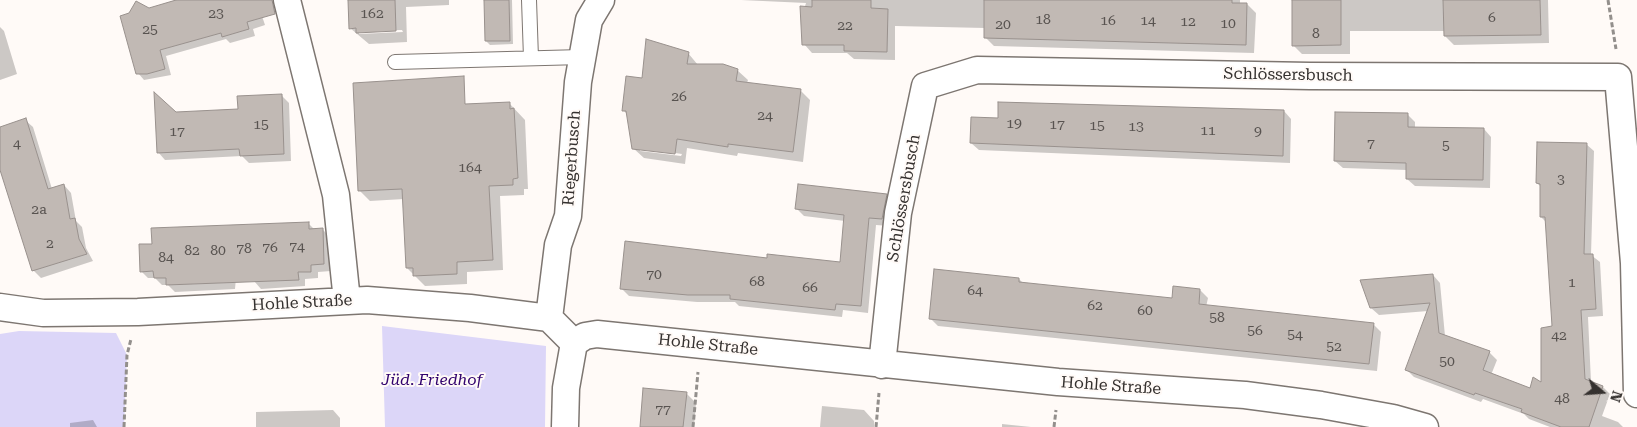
<!DOCTYPE html>
<html>
<head>
<meta charset="utf-8">
<style>
	body { margin:0 }
	#map { position:relative; width:1637px; height:427px; overflow:hidden; background:#fffaf7; font-family:"Roboto Serif",serif }
	canvas { display:block }
	.north { position:absolute; left:1577px; top:367px; width:50px; height:50px; -webkit-text-stroke:4px #fffaf7; paint-order:stroke; rotate:108deg; font-size:14px; font-weight:700; line-height:20px; text-align:center; color:#35312f }
	.north::after { content:''; display:block; margin:auto; width:18px; height:22px; background:#35312f; clip-path:polygon(50% 0,100% 100%,50% 72%,0 100%) }
</style>
</head>
<body>
<div id="map">
<canvas width="1637" height="427"></canvas>
<div class="north">N</div>
</div>
<script>
const ctx = document.querySelector('canvas').getContext('2d');
ctx.lineJoin = 'round';
function fillPath(path, color) {
  ctx.fillStyle = color;
  ctx.fill(path, 'evenodd');
}
function toPath(rows) {
  const path = new Path2D();
  for (const r of rows) {
    path.moveTo(r[0], r[1]);
    for (let i = 2; i < r.length; i += 2) path.lineTo(r[i], r[i + 1]);
  }
  return path;
}
function trace(path, color, width, dash) {
  ctx.strokeStyle = color;
  ctx.lineWidth = width;
  ctx.lineCap = dash ? 'butt' : 'round';
  ctx.setLineDash(dash || []);
  ctx.stroke(path);
}
function label(font, color, halo, rows, align = 'center') {
  ctx.font = font + ' "Roboto Serif",serif';
  ctx.lineWidth = 4;
  ctx.setLineDash([]);
  ctx.textBaseline = 'middle';
  ctx.strokeStyle = halo;
  ctx.fillStyle = color;
  for (const [text, x, y, turn = 0] of rows) {
    ctx.save();
    ctx.translate(x, y);
    ctx.rotate((+turn || 0) * Math.PI / 180);
    ctx.textAlign = isNaN(turn) ? turn : align;
    if (halo) ctx.strokeText(text, 0, 0);
    ctx.fillText(text, 0, 0);
    ctx.restore();
  }
}
fillPath(toPath([
	[382,326,546,346,545,427,385,427],
	[19,331,116,333,127,355,124,427,0,427,0,334]
]), '#dcd6f8');
fillPath(toPath([
	[181,0,272,0,275,12,262,16,265,25,253,29,255,36,230,43,226,39,166,56,171,75,144,80,138,73,148,9],
	[349,0,449,0,449,5,406,7,407,42,369,44,350,28],
	[402,30,403,32,359,34,359,31],
	[485,0,512,0,513,44,490,45,486,41],
	[741,0,1240,0,1240,4,1247,4,1256,13,1254,53,994,46,985,37,985,28,895,26,895,60,854,59,847,53,812,53,804,44,802,16,806,3],
	[1342,0,1548,0,1549,43,1454,45,1445,36,1445,31,1350,31,1350,54,1302,54,1293,45,1293,1],
	[0,27,4,31,17,74,0,80],
	[688,53,698,65,737,70,748,80,747,83,800,90,810,100,803,162,738,153,737,156,687,148,685,164,644,158,633,148,627,114,623,110,643,80],
	[640,148,682,154,681,156,640,151],
	[281,95,289,103,291,161,249,163,242,156,165,160,158,152,176,113,239,110],
	[509,103,525,120,528,189,524,189,524,195,500,196,503,270,467,272,467,284,425,286,407,268,404,199,370,201,359,190,456,162],
	[1284,111,1291,119,1290,163,979,150,971,143,999,120],
	[1407,114,1415,122,1415,128,1484,129,1491,137,1490,188,1415,186,1407,179,1407,170,1343,168,1335,161],
	[25,120,33,127,52,189,64,185,71,193,76,221,82,227,86,248,93,261,41,278,33,270,0,166,0,128],
	[1586,144,1594,151,1591,255,1600,262,1603,316,1588,317,1591,382,1603,387,1610,394,1602,416,1618,422,1623,427,1550,427,1529,419,1524,414,1483,399,1481,402,1414,377,1407,370,1428,311,1379,315,1371,308,1433,275,1440,283,1445,336,1490,353,1497,360,1491,375,1530,389,1542,385,1553,327,1546,222,1541,217,1541,187,1537,183],
	[886,196,894,203,890,226,876,225,868,313,843,310,842,317,739,306,735,302,697,302,629,296,621,288,768,260,841,263,845,221,804,216,796,208],
	[308,223,315,230,322,229,330,237,331,271,318,272,318,278,305,279,305,286,261,289,254,281,236,278,235,289,175,292,168,285,162,285,155,278,148,278,141,271,153,245],
	[1019,279,1024,284,1173,299,1200,290,1208,298,1206,307,1373,324,1381,332,1377,371,938,326,931,319],
	[686,393,696,403,694,427,641,427],
	[822,406,864,410,874,421,874,427,820,427],
	[333,410,340,418,340,427,256,427,256,412],
	[93,420,97,427,70,427,70,423],
	[1002,424,1031,427,1002,427]
]), '#0003');
const building = toPath([
	[176,0,272,0,275,14,247,22,249,29,222,37,221,33,160,50,165,69,147,74,136,74,120,16,129,13,136,1,149,8,176,0],
	[348,0,395,0,396,31,356,33,356,28,349,29,348,0],
	[484,0,509,0,510,41,485,41,484,0],
	[812,0,871,0,871,8,888,9,887,52,844,51,844,45,802,45,800,6,812,7,812,0],
	[984,0,1232,0,1232,3,1247,3,1246,45,984,38,984,0],
	[1292,0,1341,0,1341,45,1292,46,1292,0],
	[1443,0,1540,0,1541,35,1444,36,1443,0],
	[646,39,689,52,687,64,723,64,738,69,736,81,801,89,793,152,728,144,728,147,677,139,675,154,632,149,626,111,622,111,626,76,642,78,646,39],
	[464,76,465,104,510,102,510,109,514,108,518,178,513,179,513,185,489,186,493,260,457,262,457,274,413,276,413,268,406,268,402,189,358,191,353,83,464,76],
	[154,92,176,112,238,109,237,96,282,94,284,154,240,156,239,149,157,153,154,92],
	[998,102,1284,110,1283,156,970,143,971,117,998,118,998,102],
	[1335,112,1408,113,1408,127,1484,128,1483,180,1406,179,1406,163,1334,161,1335,112],
	[26,118,48,189,64,184,70,219,75,218,79,239,87,254,32,271,0,170,0,127,26,118],
	[1537,142,1587,143,1584,254,1593,254,1596,309,1581,310,1585,379,1603,386,1589,427,1561,427,1521,412,1522,409,1475,393,1474,395,1405,370,1430,303,1370,308,1360,280,1433,274,1439,333,1490,351,1483,370,1530,388,1533,377,1541,382,1541,328,1552,326,1545,217,1540,217,1540,184,1536,183,1537,142],
	[798,184,887,194,882,219,869,218,861,306,836,304,835,310,730,299,730,295,688,295,620,289,625,241,767,258,767,254,840,262,844,215,795,209,798,184],
	[309,222,309,229,323,228,324,264,311,265,311,272,298,272,299,280,166,285,166,278,154,278,153,271,140,272,139,244,152,244,151,228,309,222],
	[934,269,1019,278,1019,282,1172,298,1173,286,1200,289,1199,304,1374,323,1369,364,929,319,934,269],
	[643,388,687,392,683,427,640,427,643,388]
]);
fillPath(building, '#c1b9b4');
trace(building, '#99918d', 1);
const service = toPath([
	[529,0,531,58],
	[395,62,582,57]
]);
const minor = toPath([
	[287,0,336,195,347,301],
	[0,307,43,313,138,312,367,300,470,308,549,318,574,343],
	[549,318,558,245,568,216,578,82,589,20,601,0],
	[574,343,585,336,597,334,1058,382,1245,395,1321,405,1393,418,1425,427],
	[882,365,898,213,925,86,977,70,1310,76,1618,77,1634,263,1637,394],
	[565,427,566,388,574,343]
]);
trace(service, '#7d7671', 16);
trace(minor, '#7d7671', 29);
trace(toPath([
	[1608,0,1616,49],
	[124,427,127,355,131,339],
	[693,427,698,372],
	[876,427,879,393],
	[1054,427,1056,410]
]), '#938f8c', 3, [5, 2.5]);
trace(service, '#fff', 14);
trace(minor, '#fff', 26);
label('14px', '#585350', null, [
	["23",216,14],
	["162",372,14],
	["6",1492,18],
	["18",1043,20],
	["16",1108,21],
	["14",1148,21],
	["12",1188,22],
	["10",1228,24],
	["20",1003,25],
	["22",845,26],
	["25",150,30],
	["8",1316,34],
	["26",679,97],
	["24",765,116],
	["19",1014,124],
	["15",261,125],
	["17",1057,125],
	["15",1097,126],
	["13",1136,127],
	["11",1208,131],
	["17",177,132],
	["9",1258,132],
	["4",17,144],
	["7",1371,144],
	["5",1446,146],
	["164",470,168],
	["3",1561,180],
	["2a",39,210],
	["2",50,244],
	["74",297,247],
	["76",270,248],
	["78",244,249],
	["82",192,251],
	["80",218,251],
	["84",166,258],
	["70",654,275],
	["68",757,282],
	["1",1572,283],
	["66",810,288],
	["64",975,291],
	["62",1095,306],
	["60",1145,311],
	["58",1217,318],
	["56",1255,331],
	["54",1295,335],
	["42",1559,336],
	["52",1334,347],
	["50",1447,362],
	["48",1562,399],
	["77",663,410]
]);
label('16px', '#35312f', '#fffaf7', [
	["Schlössersbusch",1288,75,1],
	["Riegerbusch",572,158,-86],
	["Schlössersbusch",904,198,-80],
	["Hohle Straße",302,303,-3],
	["Hohle Straße",708,345,6],
	["Hohle Straße",1111,386,4]
]);
label('italic 16px', '#31026d', '#fffaf7', [
	["Jüd. Friedhof",432,380]
]);
</script>
</body>
</html>
